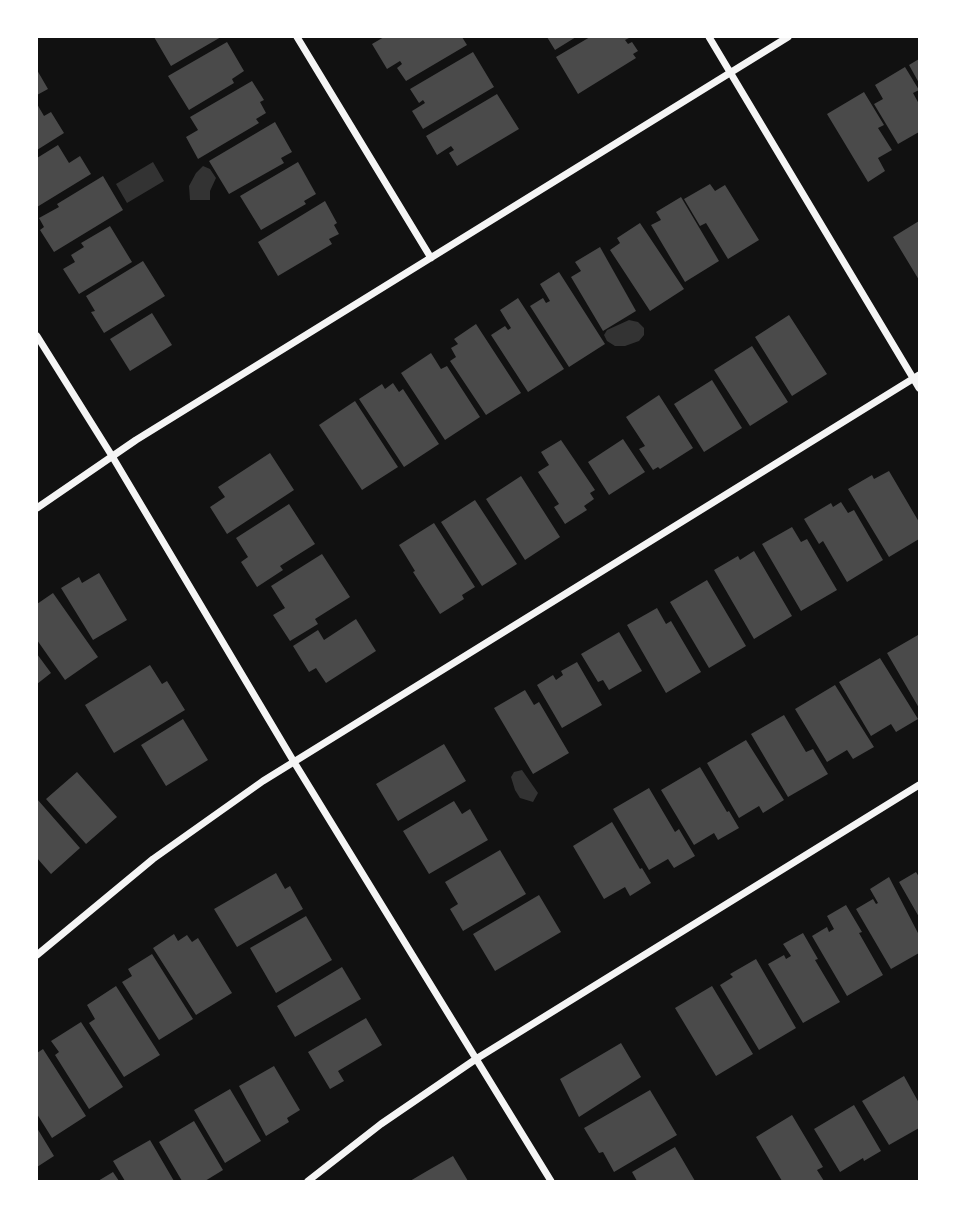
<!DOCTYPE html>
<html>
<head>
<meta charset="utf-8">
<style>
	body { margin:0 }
	#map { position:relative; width:956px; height:1218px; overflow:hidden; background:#111; font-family:"DM Sans",sans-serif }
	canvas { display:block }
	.frame { position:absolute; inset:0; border:38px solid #fff; pointer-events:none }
</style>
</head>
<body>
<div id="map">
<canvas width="956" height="1218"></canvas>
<div class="frame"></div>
</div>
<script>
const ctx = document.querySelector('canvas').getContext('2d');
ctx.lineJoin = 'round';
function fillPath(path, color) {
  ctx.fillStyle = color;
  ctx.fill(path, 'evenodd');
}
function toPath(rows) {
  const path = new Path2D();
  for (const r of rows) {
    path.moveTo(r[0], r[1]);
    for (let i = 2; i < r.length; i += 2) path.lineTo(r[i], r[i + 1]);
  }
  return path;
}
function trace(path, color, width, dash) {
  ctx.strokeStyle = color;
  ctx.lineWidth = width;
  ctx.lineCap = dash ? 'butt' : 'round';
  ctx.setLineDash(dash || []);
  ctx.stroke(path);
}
fillPath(toPath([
	[153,162,164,181,127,203,116,184],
	[203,166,210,169,216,178,210,191,210,200,190,200,189,186,196,173],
	[629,320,638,322,644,328,644,335,639,341,625,346,615,346,607,341,604,335,607,330],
	[522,770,538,793,533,802,520,798,515,790,511,777,514,772]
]), '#333');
fillPath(toPath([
	[154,37,221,37,171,66],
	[384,37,462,37,467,45,406,81,397,68,402,64,400,61,387,69,372,44],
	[547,37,576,37,555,50],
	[590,37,631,37,625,40,628,44,632,42,638,51,633,54,636,58,578,94,556,57],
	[227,42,244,71,232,79,234,83,189,110,168,76],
	[473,52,494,87,423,129,412,111,425,103,423,100,419,103,410,89],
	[919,59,919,83,909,65],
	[905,67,919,90,913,93,919,104,919,132,898,144,874,104,883,99,875,85],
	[37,70,48,89,37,95],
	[252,81,264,100,260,102,266,113,256,119,259,123,198,159,186,137,198,130,190,117],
	[864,92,884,125,878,128,892,150,878,158,885,171,868,182,827,114],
	[497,94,519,129,457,166,449,153,454,150,451,146,437,155,426,136],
	[37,104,44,116,51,112,64,133,37,150],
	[275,122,292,152,281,158,284,163,229,194,209,161],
	[58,145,69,163,80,156,91,174,37,207,37,158],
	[298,162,316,194,304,201,306,204,261,230,240,196],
	[103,176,123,210,54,252,40,230,44,227,39,218,59,207,57,204],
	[710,184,715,191,725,185,759,240,728,259,706,223,700,226,684,199],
	[681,197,719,261,685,282,651,225,661,220,656,212],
	[325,201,337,223,334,225,339,234,329,239,332,244,278,276,258,242],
	[919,221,919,280,893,237],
	[640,223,684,289,650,311,610,250,620,243,617,238],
	[110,226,132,262,79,294,63,269,75,262,71,255,84,247,81,243],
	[600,247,636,311,603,331,571,277,581,271,575,262],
	[143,261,165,296,104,333,91,312,95,311,86,296],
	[559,272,605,344,569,367,530,306,543,298,546,303,550,301,540,284],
	[518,298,564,369,528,392,491,335,505,326,508,330,511,328,500,310],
	[152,313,172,345,130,371,110,339],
	[789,315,827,374,792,396,755,337],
	[476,324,521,393,486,415,450,361,456,357,451,348,458,344,454,339],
	[752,346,788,402,750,426,714,370],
	[431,353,441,369,447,366,480,417,445,440,401,373],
	[712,380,742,428,704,452,674,404],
	[393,383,399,392,403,389,439,444,404,467,359,399,382,384,385,389],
	[659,395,693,448,660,469,658,467,653,470,639,449,645,446,626,417],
	[355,401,398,467,362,490,319,425],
	[623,439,645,472,609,495,588,462],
	[561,440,595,490,590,493,594,499,584,506,587,510,565,524,554,507,559,504,538,472,549,465,541,452],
	[270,453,294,490,227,534,210,507,225,497,218,487],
	[889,471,919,522,919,539,889,557,848,489,872,475,874,479],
	[521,476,560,537,525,560,486,499],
	[475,500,517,564,482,586,441,522],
	[841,502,848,513,854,510,883,560,847,582,823,541,819,544,804,519,831,503,833,507],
	[289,504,315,544,280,566,283,570,257,587,241,562,248,557,236,538],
	[434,523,475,587,462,595,464,599,440,614,413,572,415,571,399,545],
	[792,527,801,542,807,539,837,590,801,611,762,544],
	[754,551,792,616,754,639,714,570,738,556,740,560],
	[322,554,350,597,315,619,318,624,290,641,273,615,285,608,271,586],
	[99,573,127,620,93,640,61,588,79,577,82,583],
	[707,580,746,646,709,668,670,602],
	[53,593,98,657,65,680,37,640,37,604],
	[657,608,666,624,671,621,701,672,666,693,627,625],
	[356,619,376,651,326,683,316,668,309,672,293,646,318,630,324,640],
	[619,632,642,671,609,690,603,680,598,682,581,654],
	[918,635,919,637,919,708,887,653],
	[37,654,51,673,37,684],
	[880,658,918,719,896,732,891,724,871,736,839,682],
	[577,662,602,705,562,728,537,685,553,675,556,680,563,675,561,671],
	[150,665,162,684,167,681,185,710,114,753,85,705],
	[835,685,874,747,853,759,847,750,827,762,795,709],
	[525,690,534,705,539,702,569,753,533,774,494,708],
	[784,715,806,752,813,749,828,774,788,797,751,734],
	[183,719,208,760,166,786,141,745],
	[746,740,784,800,763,813,759,806,739,818,707,763],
	[444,744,466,781,398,821,376,784],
	[700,767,727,812,729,811,739,828,718,840,714,833,694,845,661,790],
	[77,772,117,817,86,844,46,799],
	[649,788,675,832,679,829,695,856,674,868,668,859,649,870,613,809],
	[37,799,80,848,51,874,37,858],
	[454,801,462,814,470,809,488,840,429,874,403,831],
	[612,822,640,869,642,868,651,883,630,896,625,887,604,899,573,846],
	[500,850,526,894,463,931,450,909,458,904,445,882],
	[916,872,919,877,919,917,899,882],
	[276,873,285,889,290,886,303,909,237,947,214,909],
	[889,877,919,935,919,953,891,969,856,909,873,899,876,904,878,903,870,889],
	[539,895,561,932,495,971,473,934],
	[846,905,862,932,859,933,883,975,847,996,812,936,827,927,829,932,834,929,827,916],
	[306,916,332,960,276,993,250,948],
	[803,933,818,959,815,960,840,1002,803,1023,768,964,784,955,786,959,791,956,783,944],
	[174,934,178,941,187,935,192,942,198,938,232,993,196,1015,153,948],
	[152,954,193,1019,159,1040,122,982,132,976,128,969],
	[756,959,796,1028,759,1050,720,985,733,977,730,974],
	[342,967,361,999,295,1037,277,1006],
	[116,986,160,1055,124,1077,89,1023,95,1019,87,1005],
	[712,986,753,1054,716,1076,675,1008],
	[366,1018,382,1045,338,1071,344,1081,330,1089,308,1052],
	[81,1022,123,1087,89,1109,55,1055,59,1052,51,1041],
	[621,1043,641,1077,579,1117,560,1079],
	[43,1049,86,1116,52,1138,37,1114,37,1053],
	[274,1066,300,1110,287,1118,289,1122,266,1136,239,1086],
	[904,1076,919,1103,919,1128,889,1145,862,1101],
	[230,1089,261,1141,225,1163,194,1110],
	[650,1090,677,1135,614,1172,603,1152,599,1153,584,1128],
	[854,1105,881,1151,864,1161,863,1158,840,1172,814,1129],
	[792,1115,823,1167,817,1170,824,1181,782,1181,756,1137],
	[194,1121,223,1170,205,1181,182,1181,159,1142],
	[37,1128,54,1156,37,1167],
	[150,1140,174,1181,125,1181,113,1161],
	[675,1147,695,1181,637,1181,632,1172],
	[453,1156,468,1181,410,1181,427,1171],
	[113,1172,119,1181,98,1181]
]), '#4a4a4a');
trace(toPath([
	[297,37,431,258],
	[709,37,919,388],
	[37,336,112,456,294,762,551,1181],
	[37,508,136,440,788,37],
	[37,955,153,859,263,781,919,375],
	[308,1181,381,1124,476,1059,919,785]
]), '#f5f5f5', 7);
</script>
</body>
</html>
